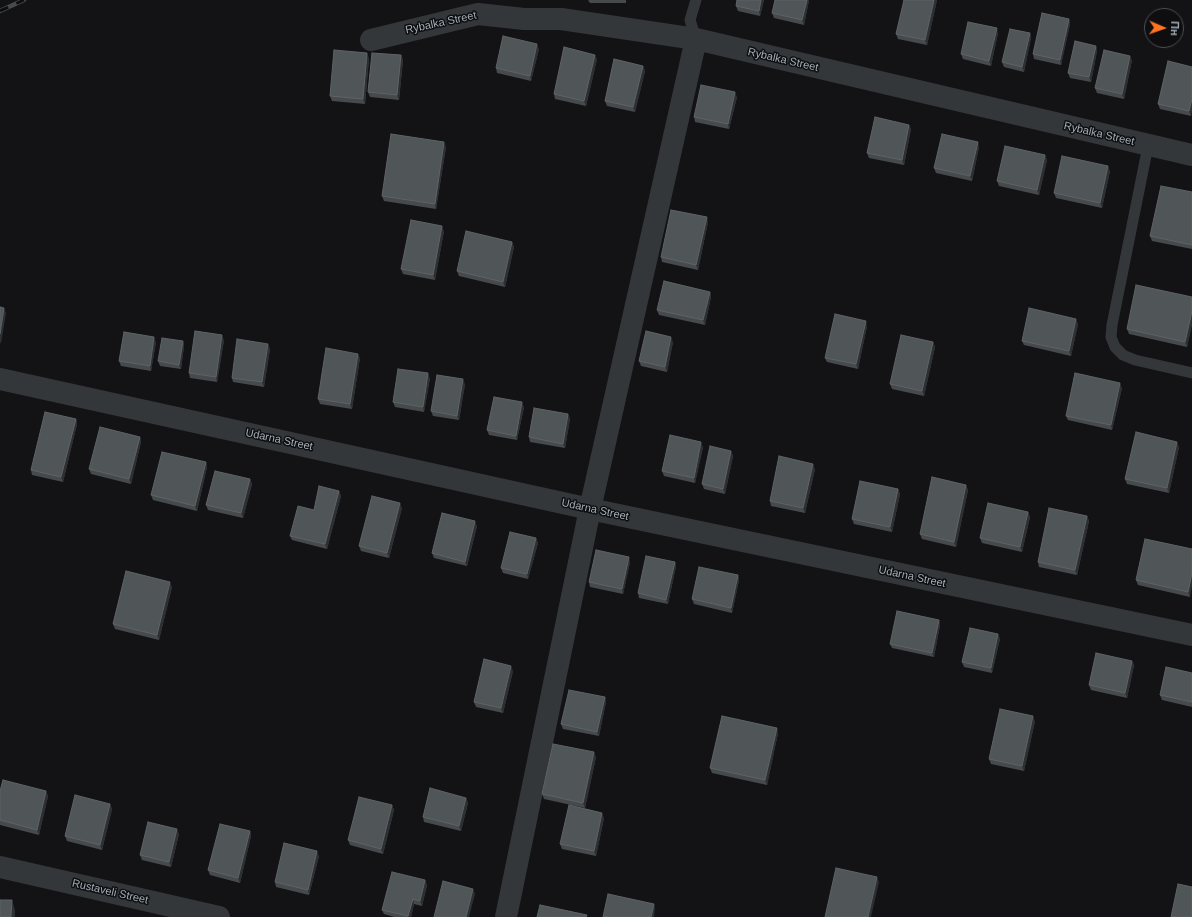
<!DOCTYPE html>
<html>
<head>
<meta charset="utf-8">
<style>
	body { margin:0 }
	#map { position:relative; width:1192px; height:917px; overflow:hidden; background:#131315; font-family:Arial,sans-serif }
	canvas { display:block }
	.north { position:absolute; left:1144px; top:8px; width:40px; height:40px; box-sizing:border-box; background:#0e0e10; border:1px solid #4a4e53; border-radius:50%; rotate:92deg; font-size:11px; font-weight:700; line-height:16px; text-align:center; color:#a3afb7 }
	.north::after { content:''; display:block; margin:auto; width:14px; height:18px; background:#ff7321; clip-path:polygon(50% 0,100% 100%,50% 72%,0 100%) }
</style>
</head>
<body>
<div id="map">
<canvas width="1192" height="917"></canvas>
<div class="north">Пн</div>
</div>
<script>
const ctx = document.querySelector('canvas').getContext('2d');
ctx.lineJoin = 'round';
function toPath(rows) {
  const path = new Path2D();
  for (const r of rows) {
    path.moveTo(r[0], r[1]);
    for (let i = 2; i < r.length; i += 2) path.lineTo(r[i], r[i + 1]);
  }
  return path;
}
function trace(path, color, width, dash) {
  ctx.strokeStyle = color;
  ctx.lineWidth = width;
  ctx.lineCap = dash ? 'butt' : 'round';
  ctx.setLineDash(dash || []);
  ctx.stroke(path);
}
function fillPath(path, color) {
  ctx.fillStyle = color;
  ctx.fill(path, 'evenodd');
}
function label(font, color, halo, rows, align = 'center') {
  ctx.font = font + ' Arial,sans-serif';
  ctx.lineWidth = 3;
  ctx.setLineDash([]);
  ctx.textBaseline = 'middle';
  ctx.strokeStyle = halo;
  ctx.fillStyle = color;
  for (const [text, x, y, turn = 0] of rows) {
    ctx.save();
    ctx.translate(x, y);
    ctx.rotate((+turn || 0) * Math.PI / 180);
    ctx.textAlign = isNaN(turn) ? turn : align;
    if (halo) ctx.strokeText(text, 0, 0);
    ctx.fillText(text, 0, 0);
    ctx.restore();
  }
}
trace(toPath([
	[696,0,690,20,696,39],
	[1148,146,1112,325,1111,337,1115,347,1123,355,1135,360,1192,373]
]), '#34373a', 11);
trace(toPath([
	[371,40,478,14,524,19,561,19,696,39,1192,155],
	[0,379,590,509,1192,635],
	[0,867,219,917],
	[506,917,590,509,696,39]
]), '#34373a', 22);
const rail = toPath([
	[0,11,24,0]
]);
trace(rail, '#464b4f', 4.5);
trace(rail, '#0e0e10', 3, [9]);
fillPath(toPath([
	[588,0,626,0,626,3,590,3],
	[737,0,764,0,760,16,738,11,736,6],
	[809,0,804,25,774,18,772,13],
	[904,0,937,0,927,45,898,39,896,34],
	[1069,19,1070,24,1061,65,1034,59,1033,54],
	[998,33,991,66,963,59,961,54],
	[1030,33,1031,38,1024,72,1004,67,1002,62],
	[1096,46,1097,51,1091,82,1070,78,1068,73],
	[539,49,531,81,497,73,496,68],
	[401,55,403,60,399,100,370,97,368,92],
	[369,58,365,104,332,101,330,96],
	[597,59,586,106,555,99,554,94],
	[1132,60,1124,99,1097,93,1095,88],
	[643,66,645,71,635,112,607,106,605,101],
	[1192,67,1191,116,1160,109,1158,104],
	[737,97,729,129,695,122,694,117],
	[909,125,911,129,904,165,869,158,867,153],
	[446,147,436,209,384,201,382,196],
	[979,147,972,181,936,173,934,168],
	[1045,155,1047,160,1039,195,999,186,997,181],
	[1110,171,1102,208,1056,198,1054,193],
	[1192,192,1192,249,1152,241,1150,236],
	[708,222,698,270,662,262,661,257],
	[444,231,435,280,403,274,401,269],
	[512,242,514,247,505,287,459,276,457,271],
	[710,292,711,297,705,325,659,315,657,310],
	[1192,297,1192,324,1187,347,1129,334,1127,329],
	[1078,324,1071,356,1024,345,1022,341],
	[867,326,858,369,827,362,825,358],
	[224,340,217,382,190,378,189,373],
	[183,341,184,346,181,369,160,366,158,361],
	[156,342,151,371,121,366,119,361],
	[673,342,667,372,641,366,639,361],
	[933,342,935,347,924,396,892,389,890,384],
	[270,349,264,387,233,382,232,378],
	[360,358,352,409,320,404,318,399],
	[430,378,424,412,395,407,393,402],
	[465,384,459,420,433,416,431,411],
	[1122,388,1112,430,1068,420,1066,416],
	[524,407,517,440,489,435,487,430],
	[568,414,570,419,565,448,530,442,529,437],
	[76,419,77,424,63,482,32,475,31,470],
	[140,437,141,442,131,484,91,474,89,469],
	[703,447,695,483,664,476,662,471],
	[1179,447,1169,493,1127,484,1125,479],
	[731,451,733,456,725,494,704,489,702,484],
	[206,462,207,467,197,511,153,500,151,495],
	[815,469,805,513,771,506,770,501],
	[250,479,252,484,243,518,208,510,206,505],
	[966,485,968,490,956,547,922,539,920,534],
	[898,489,900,494,892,532,854,524,852,519],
	[339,491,341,496,327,549,292,540,290,536,314,510],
	[402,508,389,558,361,551,359,546],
	[1028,512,1030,517,1022,552,982,543,980,538],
	[1087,516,1089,521,1077,575,1039,567,1038,562],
	[477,526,467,566,434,558,432,553],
	[536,538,538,543,528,579,503,573,501,568],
	[1192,549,1190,597,1138,585,1136,580],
	[630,562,623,594,590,587,589,582],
	[675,562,676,566,668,604,639,598,638,593],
	[738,575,739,580,732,613,694,604,692,599],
	[172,587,159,640,115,629,113,624],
	[939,620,940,625,934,657,892,648,890,644],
	[998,634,1000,639,992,673,964,667,962,662],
	[1132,661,1134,665,1127,698,1091,690,1089,685],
	[513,671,503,713,476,707,474,702],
	[1192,673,1192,707,1162,700,1160,695],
	[605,697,606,702,599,736,563,729,561,724],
	[1035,721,1024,771,991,764,989,759],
	[778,733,767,785,712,773,710,768],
	[596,757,585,808,544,799,542,794],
	[0,791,46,791,48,796,39,835,0,825],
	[466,798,468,803,461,831,424,822,423,817],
	[110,804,112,809,102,850,67,841,65,836],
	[392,805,394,810,383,854,350,845,348,840],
	[604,818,596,856,562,849,560,844],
	[250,831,251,836,240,883,210,875,208,870],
	[179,834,171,867,142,860,140,855],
	[319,856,309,895,276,887,275,882],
	[425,880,427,885,422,906,414,904,411,917,394,917,384,914,382,910]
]), '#464a4d');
fillPath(toPath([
	[761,0,764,0,760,16,759,11],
	[807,0,809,0,804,25,802,20],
	[934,0,937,0,927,45,925,40],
	[1069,19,1070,24,1061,65,1060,60],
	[997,28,998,33,991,66,989,61],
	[1030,33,1031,38,1024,72,1022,67],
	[537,44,539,49,531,81,530,76],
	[1096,46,1097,51,1091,82,1089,77],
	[367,53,369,58,365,104,363,99],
	[401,55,403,60,399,100,397,95],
	[595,55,597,59,586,106,584,101],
	[1130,56,1132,60,1124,99,1122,94],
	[643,66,645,71,635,112,633,107],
	[735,92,737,97,729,129,728,124],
	[1192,99,1192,112,1191,116,1189,111],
	[909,125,911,129,904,165,902,160],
	[444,142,446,147,436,209,435,204],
	[978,142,979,147,972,181,970,176],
	[1045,155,1047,160,1039,195,1037,190],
	[1108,166,1110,171,1102,208,1100,203],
	[707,217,708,222,698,270,696,265],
	[442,226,444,231,435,280,433,275],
	[512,242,514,247,505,287,503,282],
	[710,292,711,297,705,325,703,320],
	[4,308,6,313,1,344,0,342,0,334],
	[1192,311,1192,324,1187,347,1185,342],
	[1076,319,1078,324,1071,356,1069,351],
	[866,321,867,326,858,369,856,364],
	[222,335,224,340,217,382,216,377],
	[154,337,156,342,151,371,150,366],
	[671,337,673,342,667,372,665,367],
	[183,341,184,346,181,369,179,365],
	[933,342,935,347,924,396,922,391],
	[268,344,270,349,264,387,262,382],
	[358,354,360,358,352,409,350,404],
	[428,373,430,378,424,412,423,407],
	[463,379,465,384,459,420,457,416],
	[1120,383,1122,388,1112,430,1111,425],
	[522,402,524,407,517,440,516,436],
	[568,414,570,419,565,448,563,444],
	[76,419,77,424,63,482,61,477],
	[140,437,141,442,131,484,129,479],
	[701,442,703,447,695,483,694,478],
	[1177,442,1179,447,1169,493,1167,488],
	[731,451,733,456,725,494,723,489],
	[206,462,207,467,197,511,195,506],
	[813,464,815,469,805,513,803,508],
	[250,479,252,484,243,518,241,513],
	[966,485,968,490,956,547,954,542],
	[898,489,900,494,892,532,890,527],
	[339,491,341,496,327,549,325,544],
	[400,503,402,508,389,558,387,553],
	[1028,512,1030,517,1022,552,1020,547],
	[1087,516,1089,521,1077,575,1075,570],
	[475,521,477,526,467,566,465,562],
	[536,538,538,543,528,579,527,574],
	[629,557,630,562,623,594,622,589],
	[675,562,676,566,668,604,666,600],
	[1192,573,1192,586,1190,597,1188,592],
	[738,575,739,580,732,613,731,608],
	[170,582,172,587,159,640,157,635],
	[939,620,940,625,934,657,932,653],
	[998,634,1000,639,992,673,991,668],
	[1132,661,1134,665,1127,698,1125,693],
	[511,666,513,671,503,713,501,708],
	[605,697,606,702,599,736,597,732],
	[1033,716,1035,721,1024,771,1022,766],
	[777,728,778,733,767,785,765,780],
	[594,752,596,757,585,808,583,803],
	[46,791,48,796,39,835,37,830],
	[466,798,468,803,461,831,459,826],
	[110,804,112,809,102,850,100,845],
	[392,805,394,810,383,854,381,849],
	[602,813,604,818,596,856,594,851],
	[177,829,179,834,171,867,169,862],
	[250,831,251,836,240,883,238,878],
	[317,851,319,856,309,895,308,890],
	[877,877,879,882,871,917,868,917],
	[425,880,427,885,422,906,420,901],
	[473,889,475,894,469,917,466,917],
	[413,899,414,904,411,917,409,917,408,916],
	[12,900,15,910,15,917,11,917],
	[654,904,655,908,654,917,651,917]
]), '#2d2f32');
const building = toPath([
	[737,0,761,0,759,11,736,6,737,0],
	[775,0,807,0,802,20,772,13,775,0],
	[904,0,934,0,925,40,896,34,904,0],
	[1042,13,1069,19,1060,60,1033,54,1042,13],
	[968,22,997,28,989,61,961,54,968,22],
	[1010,29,1030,33,1022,67,1002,62,1010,29],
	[503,36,537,44,530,76,496,68,503,36],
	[1075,41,1096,46,1089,77,1068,73,1075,41],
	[564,47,595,55,584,101,554,94,564,47],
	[334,50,367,53,363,99,330,96,334,50],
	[1104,50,1130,56,1122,94,1095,88,1104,50],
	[372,53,401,55,397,95,368,92,372,53],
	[614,59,643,66,633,107,605,101,614,59],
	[1168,61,1192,67,1192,99,1189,111,1158,104,1168,61],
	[701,85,735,92,728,124,694,117,701,85],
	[875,117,909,125,902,160,867,153,875,117],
	[391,134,444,142,435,204,382,196,391,134],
	[942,134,978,142,970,176,934,168,942,134],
	[1005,146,1045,155,1037,190,997,181,1005,146],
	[1062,156,1108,166,1100,203,1054,193,1062,156],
	[1161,186,1192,192,1192,245,1150,236,1161,186],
	[671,210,707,217,696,265,661,257,671,210],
	[411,220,442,226,433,275,401,269,411,220],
	[466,231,512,242,503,282,457,271,466,231],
	[664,281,710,292,703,320,657,310,664,281],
	[1136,285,1192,297,1192,311,1185,342,1127,329,1136,285],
	[0,307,4,308,0,334,0,307],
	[1029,308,1076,319,1069,351,1022,341,1029,308],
	[835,314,866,321,856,364,825,358,835,314],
	[195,331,222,335,216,377,189,373,195,331],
	[646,331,671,337,665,367,639,361,646,331],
	[124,332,154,337,150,366,119,361,124,332],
	[901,335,933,342,922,391,890,384,901,335],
	[162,338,183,341,179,365,158,361,162,338],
	[237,339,268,344,262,382,232,378,237,339],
	[326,348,358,354,350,404,318,399,326,348],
	[398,369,428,373,423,407,393,402,398,369],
	[1075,373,1120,383,1111,425,1066,416,1075,373],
	[437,375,463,379,457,416,431,411,437,375],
	[494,397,522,402,516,436,487,430,494,397],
	[534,408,568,414,563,444,529,437,534,408],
	[45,412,76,419,61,477,31,470,45,412],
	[100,427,140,437,129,479,89,469,100,427],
	[1136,432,1177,442,1167,488,1125,479,1136,432],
	[670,435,701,442,694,478,662,471,670,435],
	[710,446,731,451,723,489,702,484,710,446],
	[162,452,206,462,195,506,151,495,162,452],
	[779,456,813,464,803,508,770,501,779,456],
	[215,471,250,479,241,513,206,505,215,471],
	[932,477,966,485,954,542,920,534,932,477],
	[860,481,898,489,890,527,852,519,860,481],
	[319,486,339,491,325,544,290,536,298,506,314,510,319,486],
	[372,496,400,503,387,553,359,546,372,496],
	[988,503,1028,512,1020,547,980,538,988,503],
	[1049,508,1087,516,1075,570,1038,562,1049,508],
	[442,513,475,521,465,562,432,553,442,513],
	[510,532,536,538,527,574,501,568,510,532],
	[1145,539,1192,549,1192,573,1188,592,1136,580,1145,539],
	[596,550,629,557,622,589,589,582,596,550],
	[646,556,675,562,666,600,638,593,646,556],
	[699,567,738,575,731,608,692,599,699,567],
	[126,571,170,582,157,635,113,624,126,571],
	[897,611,939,620,932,653,890,644,897,611],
	[970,628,998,634,991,668,962,662,970,628],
	[1096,653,1132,661,1125,693,1089,685,1096,653],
	[484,659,511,666,501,708,474,702,484,659],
	[1166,667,1192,673,1192,702,1160,695,1166,667],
	[569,690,605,697,597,732,561,724,569,690],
	[1000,709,1033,716,1022,766,989,759,1000,709],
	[722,716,777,728,765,780,710,768,722,716],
	[553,744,594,752,583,803,542,794,553,744],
	[3,780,46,791,37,830,0,820,0,791,3,780],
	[430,788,466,798,459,826,423,817,430,788],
	[75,795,110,804,100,845,65,836,75,795],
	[359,797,392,805,381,849,348,840,359,797],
	[569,805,602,813,594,851,560,844,569,805],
	[148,822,177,829,169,862,140,855,148,822],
	[220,824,250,831,238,878,208,870,220,824],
	[284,843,317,851,308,890,275,882,284,843],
	[836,868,877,877,868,917,825,917,836,868],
	[392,872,425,880,420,901,413,899,408,916,382,910,392,872],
	[443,881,473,889,466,917,434,917,443,881],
	[1178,884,1192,887,1192,917,1171,917,1178,884],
	[608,894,654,904,651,917,603,917,608,894],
	[0,900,12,900,11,917,0,917,0,900],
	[540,905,587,915,586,917,537,917,540,905]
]);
fillPath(building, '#505558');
trace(building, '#5d6367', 1);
label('11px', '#a3afb7', '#0e0e10', [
	["Rybalka Street",441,23,-12],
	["Rybalka Street",783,60,13],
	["Rybalka Street",1099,134,13],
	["Udarna Street",279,440,12],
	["Udarna Street",595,510,12],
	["Udarna Street",912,577,12],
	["Rustaveli Street",110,892,13]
]);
</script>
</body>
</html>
